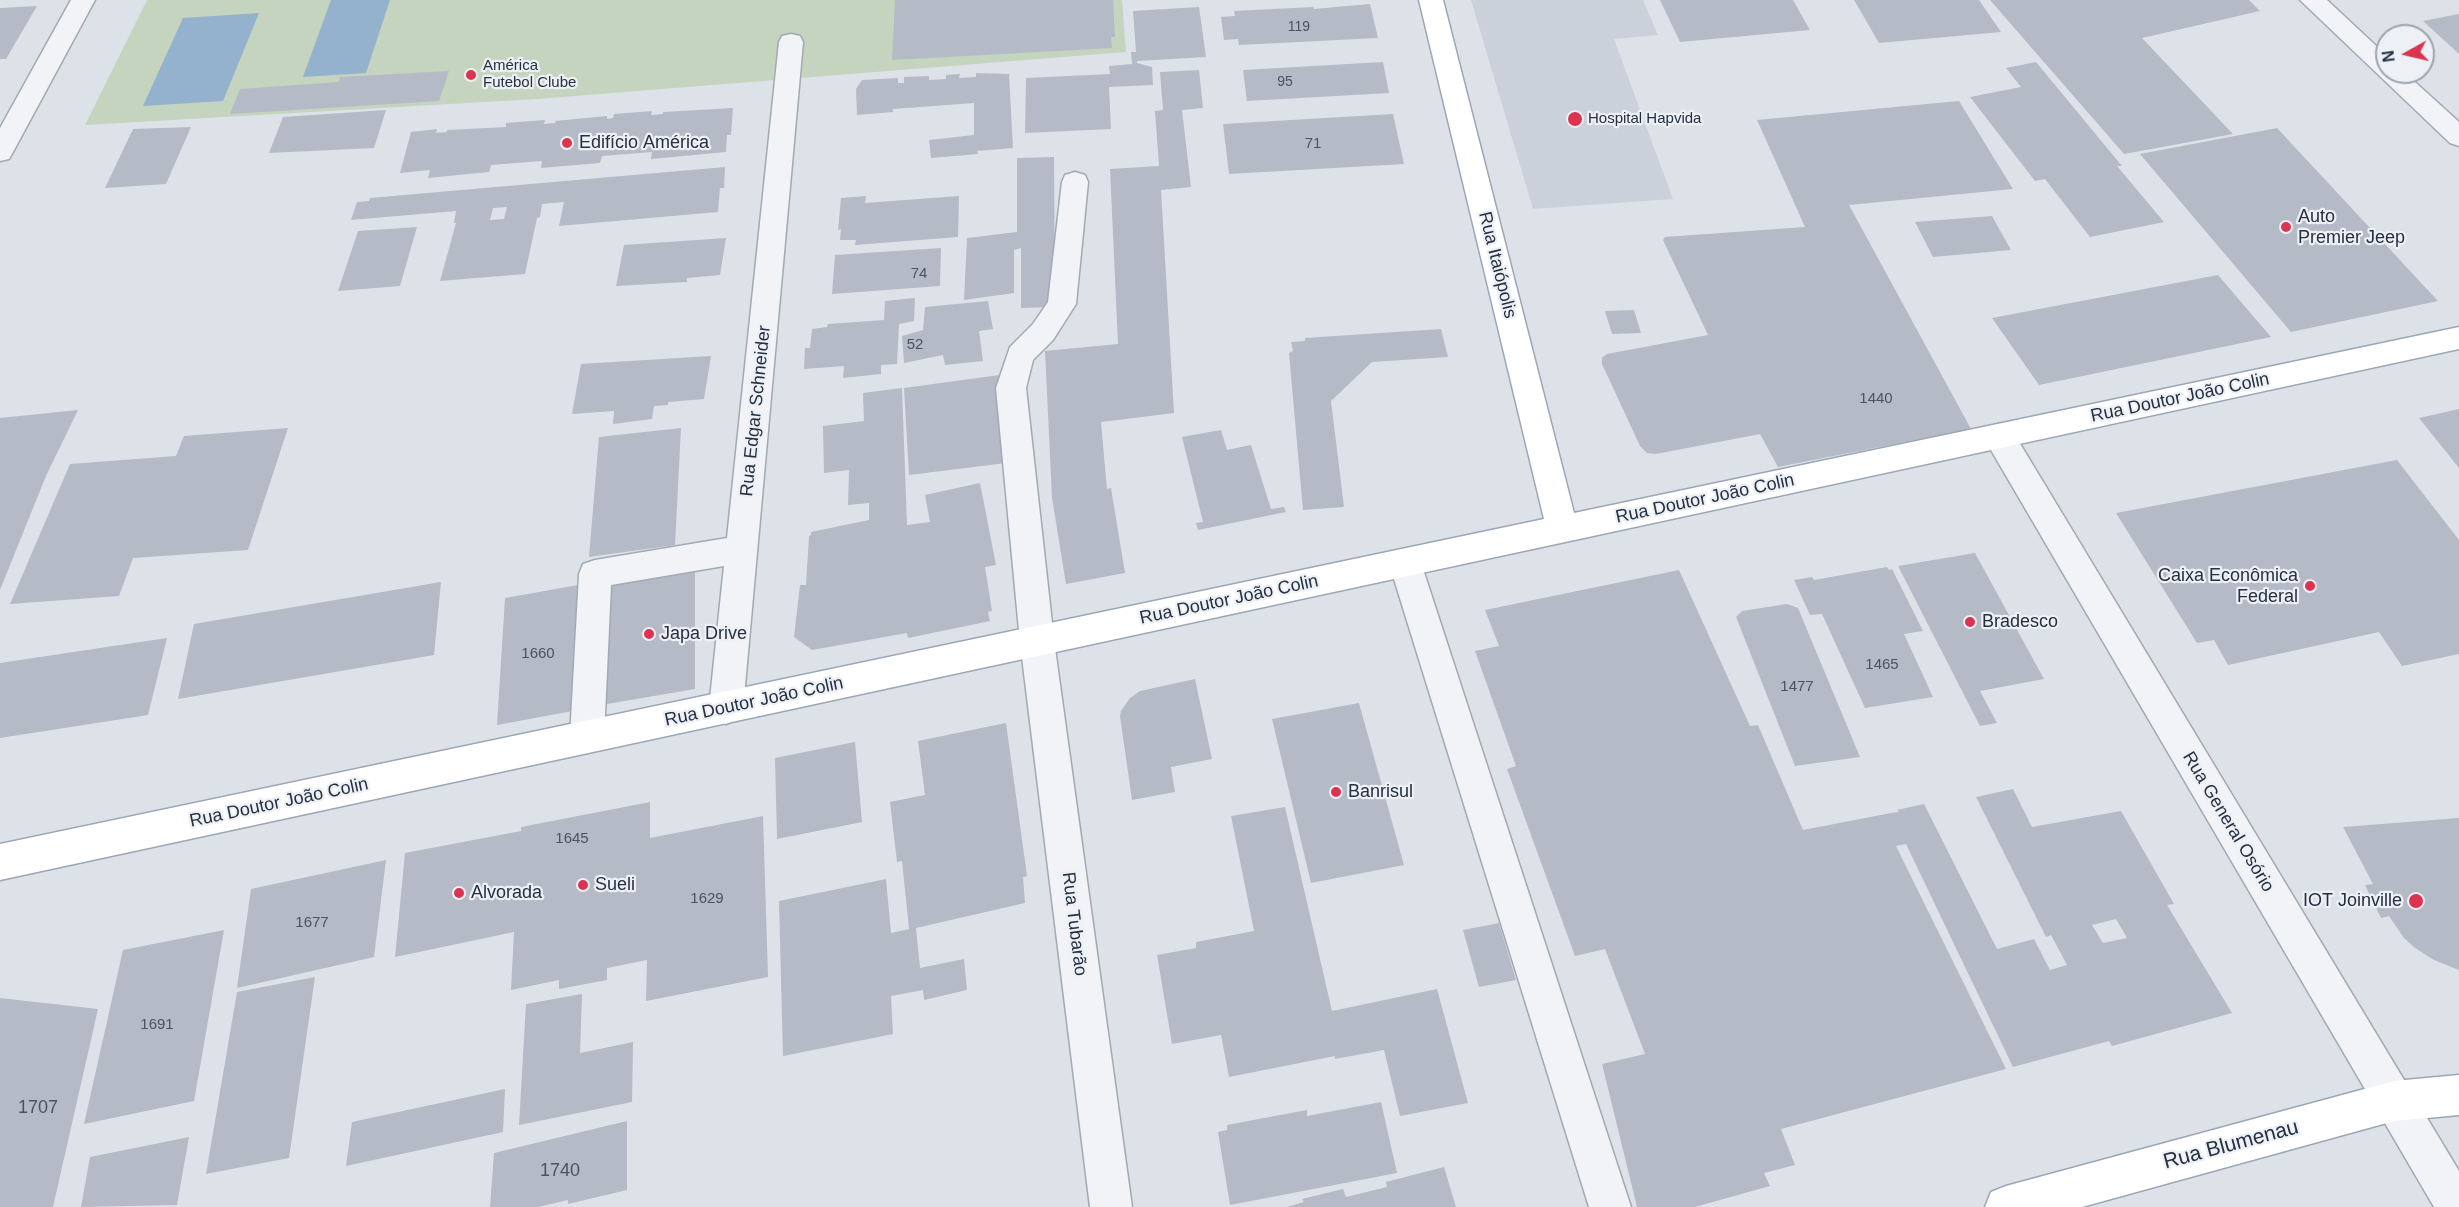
<!DOCTYPE html>
<html>
<head>
<meta charset="utf-8">
<style>
	body { margin:0 }
	#map { position:relative; width:2459px; height:1207px; overflow:hidden; background:#dde2e9; font-family:Helvetica,sans-serif }
	canvas { display:block }
	.north { position:absolute; left:2375px; top:24px; width:60px; height:60px; box-sizing:border-box; background:#edf1f6; border:2px solid #9da4ae; border-radius:50%; rotate:262deg; font-size:16px; font-weight:700; line-height:24px; text-align:center; color:#253041 }
	.north::after { content:''; display:block; margin:auto; width:21px; height:27px; background:#dc3450; clip-path:polygon(50% 0,100% 100%,50% 72%,0 100%) }
</style>
</head>
<body>
<div id="map">
<canvas width="2459" height="1207"></canvas>
<div class="north">N</div>
</div>
<script>
const ctx = document.querySelector('canvas').getContext('2d');
ctx.lineJoin = 'round';
function fillPath(path, color) {
  ctx.fillStyle = color;
  ctx.fill(path, 'evenodd');
}
function toPath(rows) {
  const path = new Path2D();
  for (const r of rows) {
    path.moveTo(r[0], r[1]);
    for (let i = 2; i < r.length; i += 2) path.lineTo(r[i], r[i + 1]);
  }
  return path;
}
function trace(path, color, width, dash) {
  ctx.strokeStyle = color;
  ctx.lineWidth = width;
  ctx.lineCap = dash ? 'butt' : 'round';
  ctx.setLineDash(dash || []);
  ctx.stroke(path);
}
function label(font, color, halo, rows, align = 'center') {
  ctx.font = font + ' Helvetica,sans-serif';
  ctx.lineWidth = 4.5;
  ctx.setLineDash([]);
  ctx.textBaseline = 'middle';
  ctx.strokeStyle = halo;
  ctx.fillStyle = color;
  for (const [text, x, y, turn = 0] of rows) {
    ctx.save();
    ctx.translate(x, y);
    ctx.rotate((+turn || 0) * Math.PI / 180);
    ctx.textAlign = isNaN(turn) ? turn : align;
    if (halo) ctx.strokeText(text, 0, 0);
    ctx.fillText(text, 0, 0);
    ctx.restore();
  }
}
fillPath(toPath([
	[1471,0,1643,0,1658,35,1614,39,1673,199,1533,209]
]), '#cbd1db');
fillPath(toPath([
	[147,0,1122,0,1126,52,537,99,85,125]
]), '#c4d4be');
fillPath(toPath([
	[331,0,390,0,366,73,303,77],
	[259,13,223,101,143,106,183,18]
]), '#94b1cd');
fillPath(toPath([
	[895,0,1113,0,1115,37,1111,37,1112,48,892,60],
	[1660,0,1793,0,1810,30,1680,42],
	[1854,0,1979,0,2001,32,1879,43],
	[1990,0,2249,0,2260,11,2142,38,2233,134,2124,154],
	[1370,4,1378,38,1239,45,1238,39,1224,40,1221,17,1235,16,1234,11,1313,7,1314,9],
	[37,6,6,59,0,59,0,8],
	[1199,7,1206,57,1137,61,1137,63,1152,67,1153,85,1109,87,1111,129,1025,133,1026,78,1110,74,1109,66,1132,64,1131,52,1136,52,1133,11],
	[2459,14,2459,54,2423,21],
	[1383,62,1389,93,1247,101,1243,70],
	[2036,62,2122,166,2117,166,2164,222,2090,237,2045,179,2035,181,1970,97,2021,87,2006,68],
	[1199,70,1203,108,1182,110,1191,187,1161,190,1174,413,1101,422,1107,489,1111,488,1125,573,1066,584,1052,498,1045,351,1118,344,1110,169,1159,166,1155,111,1163,110,1160,72],
	[449,71,439,101,230,114,240,89,339,82,340,77],
	[976,73,1009,74,1013,148,977,151,978,154,931,158,929,140,974,135,974,103,893,109,893,112,857,115,856,89,862,80,898,78,898,83,904,83,904,77,929,76,929,80,946,79,946,75,960,74,959,78,976,77],
	[1959,101,2013,189,1849,205,1971,429,1778,467,1760,434,1656,454,1647,453,1640,446,1602,364,1602,358,1607,354,1708,335,1663,240,1665,237,1805,227,1757,120],
	[733,108,731,135,727,135,726,152,651,159,652,152,602,156,600,163,541,168,542,161,491,165,489,172,428,178,430,170,400,173,411,132,437,129,436,133,447,132,447,130,506,127,506,123,545,120,544,124,556,123,555,121,607,116,607,119,613,118,614,114,652,111,651,115,663,114,663,112],
	[386,110,374,148,269,153,283,117],
	[1393,114,1404,164,1229,174,1223,124],
	[191,127,166,184,105,188,133,129],
	[2277,128,2438,301,2291,332,2140,154],
	[1054,157,1055,307,1021,308,1021,248,1014,250,1014,293,964,300,967,238,1017,232,1017,158],
	[725,167,724,188,720,188,718,212,559,226,564,202,542,204,540,217,537,218,525,274,440,281,456,223,454,223,456,211,351,220,357,202,369,201,370,198],
	[507,207,504,219,490,220,493,208],
	[866,196,865,203,959,196,958,237,855,245,856,240,840,240,841,229,838,230,841,198],
	[1992,216,2011,250,1933,257,1915,222],
	[417,227,400,286,338,291,358,231],
	[726,238,720,275,687,278,687,282,616,286,624,245],
	[941,248,940,286,832,294,835,255],
	[2218,275,2271,337,2039,385,1992,318],
	[915,298,914,321,899,324,897,364,881,365,881,374,843,378,844,366,804,369,805,348,810,348,812,329,827,327,828,324,884,320,885,301],
	[988,301,993,329,979,331,983,361,945,365,943,355,904,363,902,336,923,330,925,307],
	[1634,310,1641,333,1612,334,1605,311],
	[1441,329,1448,357,1372,362,1331,401,1344,507,1303,510,1289,353,1293,351,1291,342,1305,341,1305,338],
	[711,356,704,399,668,402,668,405,654,406,652,419,613,424,614,411,572,414,581,364],
	[1007,374,1014,462,909,475,904,388],
	[902,388,907,525,930,522,925,495,980,483,996,565,985,567,992,611,988,612,990,621,908,638,907,633,812,650,794,637,800,585,806,585,809,536,811,535,811,532,869,520,869,503,848,505,849,470,824,473,823,426,864,421,863,393],
	[2459,409,2459,468,2419,418],
	[78,410,46,476,0,590,0,418],
	[288,428,248,550,133,558,119,596,10,604,70,464,176,456,184,436],
	[681,428,675,545,589,557,599,437],
	[1221,430,1227,450,1251,445,1271,509,1284,507,1286,512,1198,530,1196,523,1203,522,1182,437],
	[2397,460,2459,540,2459,654,2402,666,2379,632,2228,665,2214,640,2197,643,2116,513],
	[1975,553,2044,679,1980,691,1997,723,1980,726,1898,566],
	[695,565,695,689,601,705,606,580],
	[1887,567,1889,570,1892,569,1923,631,1904,634,1933,697,1865,708,1822,614,1810,615,1794,580,1812,577,1814,580],
	[1679,570,1750,726,1758,725,1803,830,1891,813,1899,812,1897,810,1924,804,1997,949,2034,939,2050,970,2067,965,2051,935,2046,937,1976,797,2013,789,2032,827,2121,811,2174,904,2167,905,2232,1013,2112,1046,2109,1041,2013,1067,1906,844,1896,846,2006,1069,1781,1129,1795,1165,1764,1173,1770,1186,1695,1207,1637,1207,1602,1064,1645,1054,1605,949,1575,956,1507,769,1516,766,1475,651,1499,646,1485,610],
	[2116,919,2127,938,2103,943,2092,925],
	[441,582,434,655,178,699,194,624],
	[578,585,573,711,497,725,505,598],
	[1787,604,1798,608,1860,757,1795,766,1736,617,1742,611],
	[167,638,148,715,0,738,0,663],
	[1195,679,1212,759,1171,767,1175,792,1132,800,1120,716,1121,711,1130,698,1140,691],
	[1359,703,1404,865,1311,883,1272,719],
	[1006,723,1027,876,1023,877,1025,903,916,928,920,968,964,959,967,990,924,1000,923,990,891,996,893,1034,783,1056,779,901,886,879,891,933,909,929,902,861,897,862,890,802,925,795,918,741],
	[855,742,862,822,777,839,775,758],
	[650,802,650,838,763,816,768,977,646,1001,647,960,607,968,607,980,559,989,559,980,511,990,514,932,395,957,405,853,521,831,521,827],
	[1285,807,1332,1011,1437,989,1468,1103,1400,1116,1384,1050,1335,1059,1335,1056,1229,1077,1221,1035,1172,1044,1157,955,1196,948,1196,942,1254,931,1231,816],
	[2459,818,2459,970,2434,960,2415,948,2404,938,2389,916,2381,918,2365,885,2373,884,2343,827],
	[386,860,374,957,237,988,251,889],
	[1499,923,1516,980,1479,987,1463,930],
	[224,930,194,1101,84,1124,123,950],
	[315,977,289,1158,206,1174,237,992],
	[582,994,580,1053,633,1042,632,1102,519,1125,526,1004],
	[0,998,98,1009,53,1207,0,1207],
	[505,1089,503,1132,346,1166,352,1122],
	[1381,1102,1397,1173,1230,1205,1218,1132,1227,1130,1227,1125,1307,1110,1307,1116],
	[627,1121,627,1190,568,1204,568,1200,538,1207,490,1207,494,1153],
	[189,1137,177,1205,81,1207,90,1157],
	[1444,1167,1456,1207,1287,1207,1304,1202,1302,1199,1343,1189,1346,1197,1387,1187,1386,1182]
]), '#b4bbc6');
const minor = toPath([
	[71,0,95,0,13,152,9,159,0,161,0,128,71,0],
	[2300,0,2327,0,2387,56,2387,72,2404,72,2459,122,2459,146,2450,143,2300,0],
	[791,34,800,36,803,42,743,708,738,719,726,724,714,719,709,708,724,566,611,585,604,737,599,748,587,753,575,748,570,737,579,574,583,564,595,560,727,538,779,42,782,36,791,34],
	[1075,172,1085,175,1088,182,1076,304,1053,340,1033,360,1026,388,1054,641,1132,1207,1090,1207,1020,641,996,388,1010,347,1033,324,1048,302,1062,182,1065,175,1075,172],
	[1999,424,2010,427,2459,1171,2459,1207,2434,1207,1988,445,1984,436,1988,427,1999,424],
	[1405,549,1416,553,1421,563,1631,1207,1589,1207,1389,563,1394,553,1405,549]
]);
const major = toPath([
	[1419,0,1443,0,1574,513,2459,327,2459,349,0,880,0,844,1544,519,1419,0],
	[2459,1075,2459,1115,2394,1121,2082,1207,1985,1207,1991,1192,2006,1186,2394,1081,2459,1075]
]);
trace(minor, '#a2a9b3', 3);
trace(major, '#9ba6b6', 3);
fillPath(minor, '#f1f3f7');
fillPath(major, '#fff');
for (const [x, y, r, color] of [
	[471,75,6,"#dc3450"],
	[1575,119,8,"#dc3450"],
	[567,143,6,"#dc3450"],
	[2286,227,6,"#dc3450"],
	[2310,586,6,"#dc3450"],
	[1970,622,6,"#dc3450"],
	[649,634,6,"#dc3450"],
	[1336,792,6,"#dc3450"],
	[583,885,6,"#dc3450"],
	[459,893,6,"#dc3450"],
	[2416,901,8,"#dc3450"]
]) {
  const dot = new Path2D();
  dot.arc(x, y, r, 0, 2 * Math.PI);
  ctx.fillStyle = color;
  ctx.fill(dot);
  trace(dot, '#edf1f6', 2);
}
label('14px', '#495362', null, [
	["119",1299,27],
	["95",1285,82]
]);
label('15px', '#253041', '#edf1f6', [
	["América",483,66],
	["Futebol Clube",483,83],
	["Hospital Hapvida",1588,119]
], 'left');
label('15px', '#495362', null, [
	["71",1313,144],
	["74",919,274],
	["52",915,345],
	["1440",1876,399],
	["1660",538,654],
	["1465",1882,665],
	["1477",1797,687],
	["1645",572,839],
	["1629",707,899],
	["1677",312,923],
	["1691",157,1025]
]);
label('18px', '#253041', '#edf1f6', [
	["Edifício América",579,143],
	["Auto",2298,217],
	["Premier Jeep",2298,238],
	["Caixa Econômica",2298,576,"right"],
	["Federal",2298,597,"right"],
	["Bradesco",1982,622],
	["Japa Drive",661,634],
	["Banrisul",1348,792],
	["Sueli",595,885],
	["Alvorada",471,893],
	["IOT Joinville",2402,901,"right"]
], 'left');
label('18px', '#253041', '#edf1f6', [
	["Rua Itaiópolis",1497,265,76],
	["Rua Doutor João Colin",2180,398,-12],
	["Rua Edgar Schneider",756,411,-84],
	["Rua Doutor João Colin",1705,499,-12],
	["Rua Doutor João Colin",1229,600,-12],
	["Rua Doutor João Colin",754,702,-12],
	["Rua Doutor João Colin",279,803,-12],
	["Rua General Osório",2228,822,59],
	["Rua Tubarão",1074,924,83]
]);
label('18px', '#495362', null, [
	["1707",38,1108],
	["1740",560,1171]
]);
label('21px', '#253041', '#edf1f6', [
	["Rua Blumenau",2231,1145,-15]
]);
</script>
</body>
</html>
